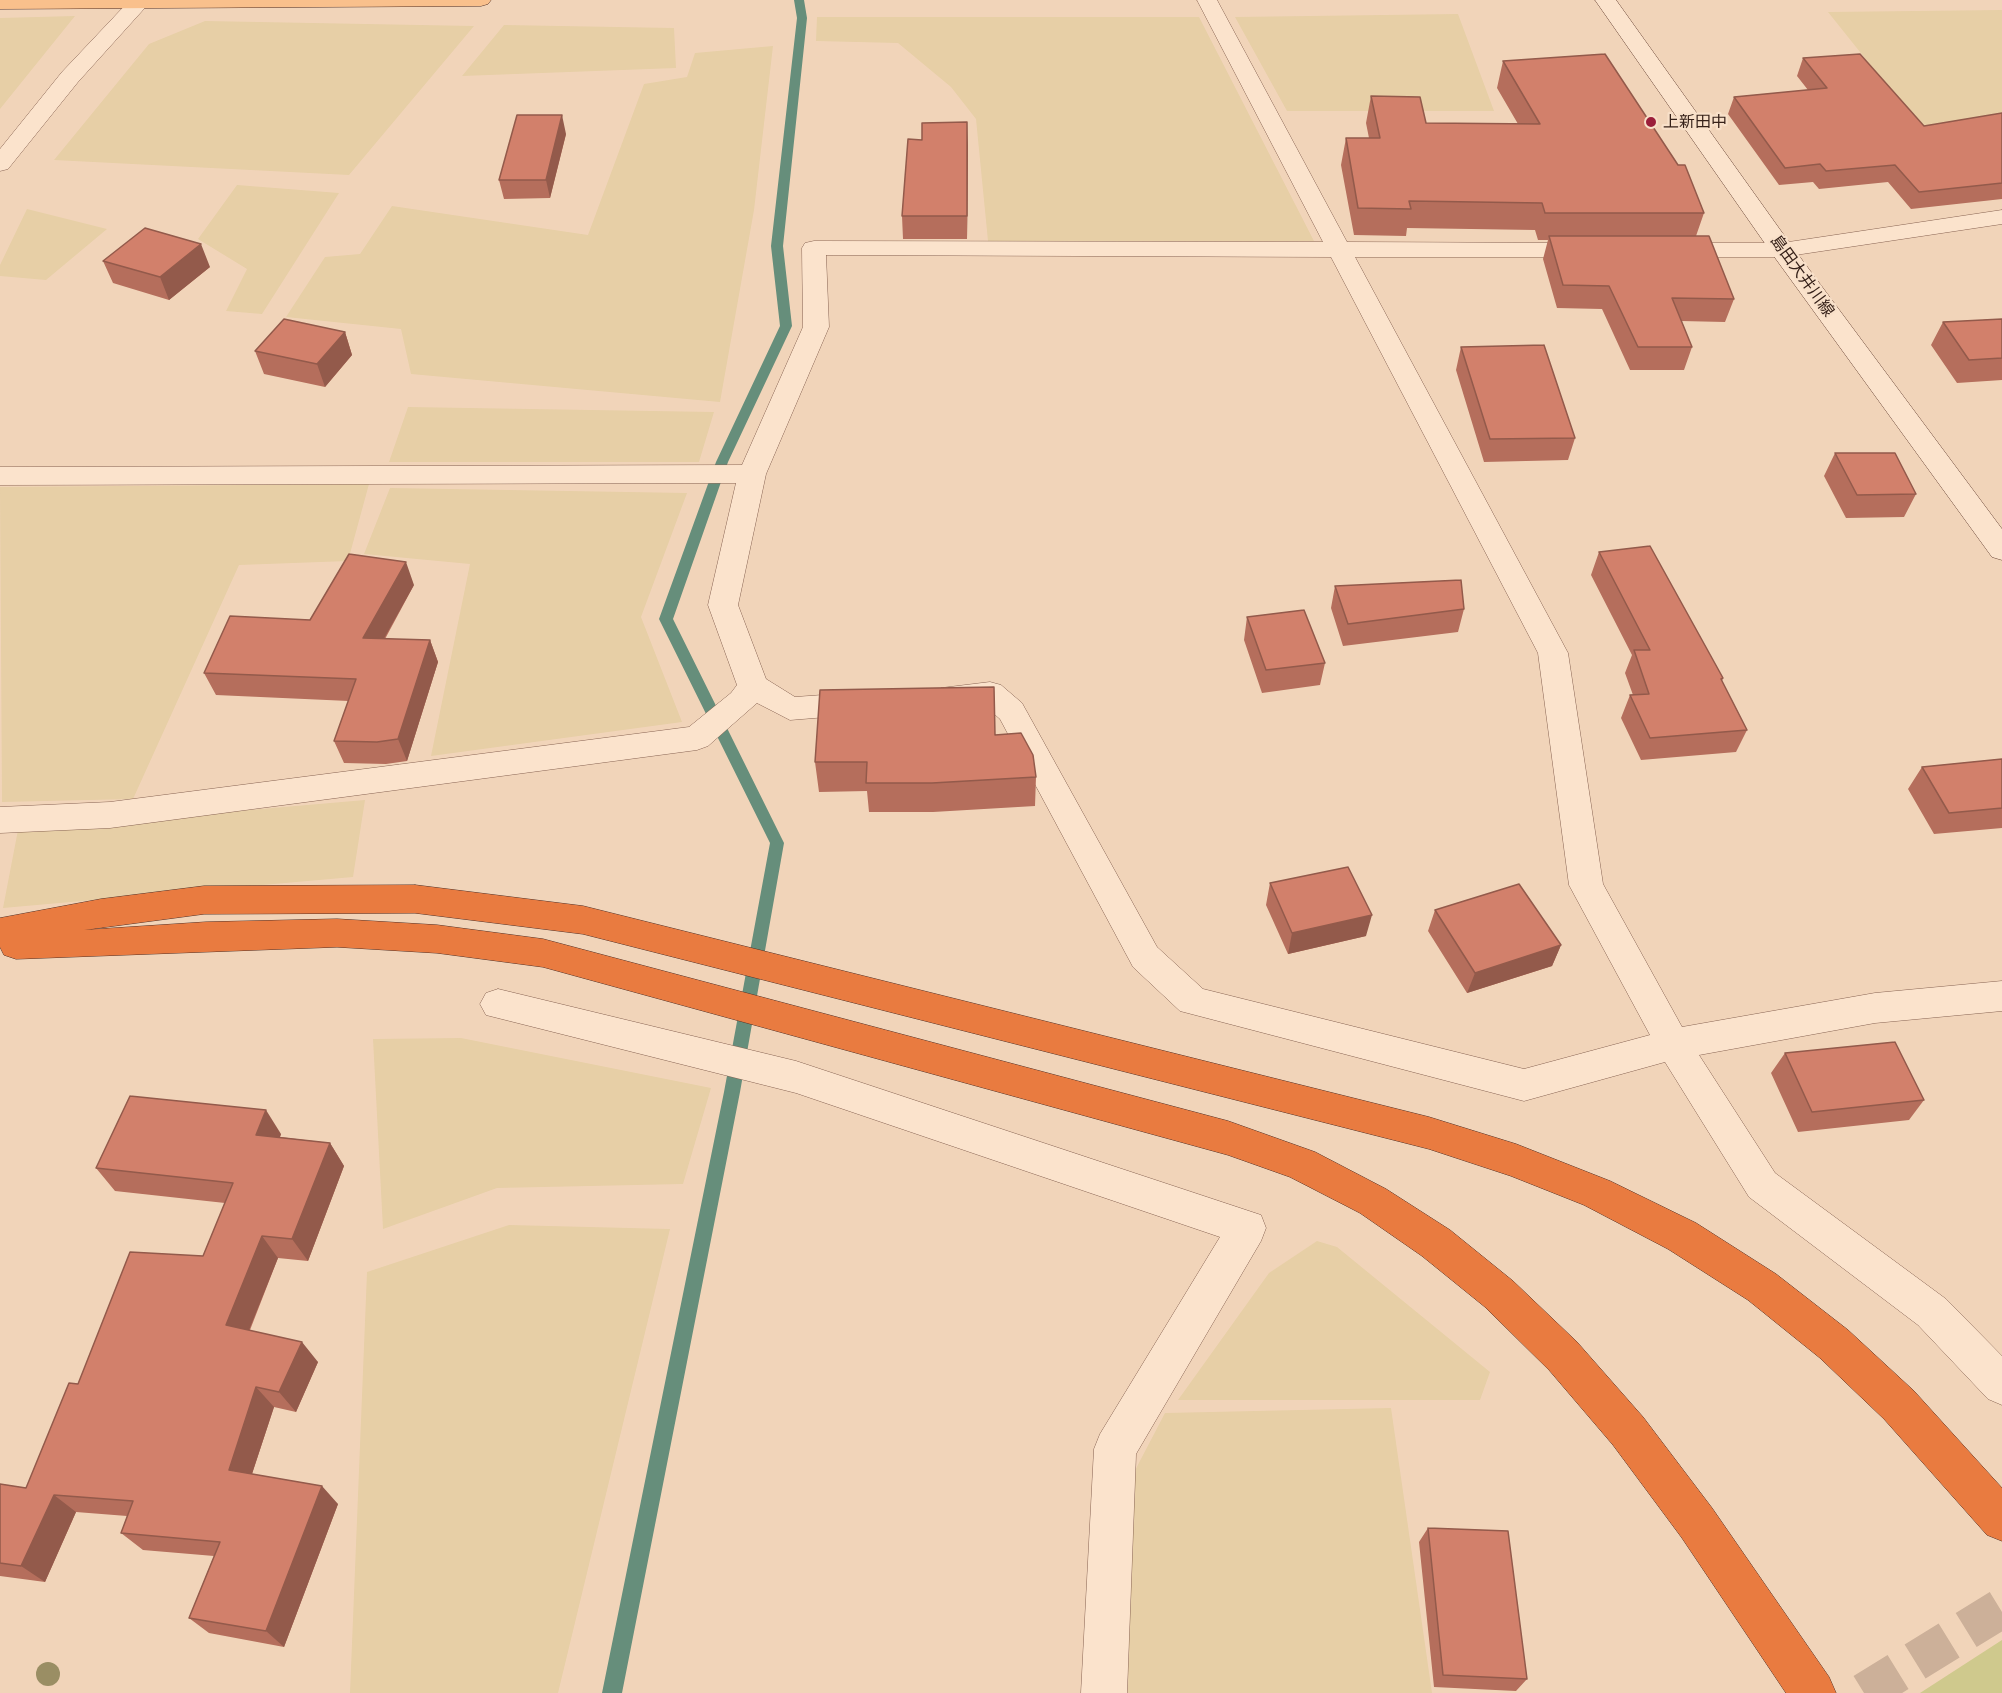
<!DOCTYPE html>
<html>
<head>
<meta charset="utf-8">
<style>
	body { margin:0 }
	canvas { display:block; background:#f1d4b9 }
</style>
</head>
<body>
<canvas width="2002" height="1693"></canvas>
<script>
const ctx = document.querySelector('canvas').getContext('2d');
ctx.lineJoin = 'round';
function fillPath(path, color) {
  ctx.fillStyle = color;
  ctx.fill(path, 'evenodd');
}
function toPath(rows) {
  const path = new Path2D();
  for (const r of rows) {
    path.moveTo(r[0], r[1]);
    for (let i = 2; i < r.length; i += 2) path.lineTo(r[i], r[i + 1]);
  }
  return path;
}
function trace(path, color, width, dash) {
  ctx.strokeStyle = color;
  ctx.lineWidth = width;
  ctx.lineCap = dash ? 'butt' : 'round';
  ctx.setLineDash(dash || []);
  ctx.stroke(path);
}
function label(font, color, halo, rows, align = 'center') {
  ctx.font = font + ' "Roboto Serif","Noto Sans JP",serif';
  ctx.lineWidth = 4.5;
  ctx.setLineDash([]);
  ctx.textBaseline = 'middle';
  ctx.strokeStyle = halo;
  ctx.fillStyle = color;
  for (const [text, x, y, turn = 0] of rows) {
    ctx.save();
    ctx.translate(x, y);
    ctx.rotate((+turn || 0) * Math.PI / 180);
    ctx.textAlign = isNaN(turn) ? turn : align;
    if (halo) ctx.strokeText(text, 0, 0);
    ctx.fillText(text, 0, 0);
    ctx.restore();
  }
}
fillPath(toPath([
	[2002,10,2002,122,1928,137,1828,12],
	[1458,14,1494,111,1287,111,1235,17],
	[75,16,0,109,0,18],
	[817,17,1199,17,1314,241,988,241,976,119,951,87,898,43,816,41],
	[205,21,474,26,349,175,54,160,149,44],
	[504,25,674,28,676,68,462,76],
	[773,46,754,210,720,402,411,374,401,329,286,317,325,257,360,254,392,206,588,235,644,84,687,77,695,53],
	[237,185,339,193,262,314,226,311,247,269,198,239],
	[27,209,107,229,46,280,0,276,0,265],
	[408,407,714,412,699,462,389,462],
	[369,484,348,561,239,565,133,799,2,802,0,487],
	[390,488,687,493,641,617,682,722,431,756,470,564,364,554],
	[365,800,353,877,3,908,18,830],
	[461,1038,711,1088,683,1184,497,1188,383,1229,373,1039],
	[509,1225,670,1229,558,1693,350,1693,367,1272],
	[1317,1241,1337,1247,1490,1372,1480,1400,1178,1400,1269,1273],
	[1391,1408,1432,1693,1128,1693,1130,1480,1165,1413]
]), '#e7cfa6');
fillPath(toPath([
	[2002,1640,2002,1693,1920,1693]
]), '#cfc98d');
fillPath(toPath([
	[794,0,804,0,807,18,783,246,792,326,728,462,673,619,784,843,740,1092,622,1693,602,1693,724,1092,770,843,659,619,716,462,780,326,771,246,797,18,794,0]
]), '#668e7b');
trace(toPath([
	[1864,1693,2002,1608]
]), '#ccb099', 40, [40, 20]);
const minor = toPath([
	[1197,0,1217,0,1347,242,1589,243,1598,245,1601,250,1598,255,1589,257,1355,257,1568,653,1603,884,1682,1027,1875,993,2002,981,2002,1011,1875,1023,1699,1055,1775,1173,1946,1299,2002,1356,2002,1405,1988,1399,1918,1325,1749,1197,1665,1062,1524,1101,1180,1011,1133,967,1000,719,984,705,952,707,941,704,937,696,941,688,990,682,1001,685,1022,703,1157,947,1203,989,1524,1069,1650,1035,1569,885,1538,653,1331,257,826,255,829,327,766,474,738,605,766,679,795,697,864,692,875,695,879,703,875,711,864,714,790,720,757,703,708,746,697,750,110,828,0,833,0,807,110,802,689,727,731,693,737,685,708,605,736,483,0,485,0,467,742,465,803,327,802,248,805,243,814,241,1323,242,1197,0],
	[2002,210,2002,224,1782,257,1670,257,1661,255,1658,250,1661,245,1670,243,1782,243,2002,210],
	[498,989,796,1061,1261,1215,1266,1228,1261,1241,1136,1454,1127,1693,1081,1693,1094,1449,1100,1434,1220,1237,796,1093,486,1015,480,1004,486,993,498,989]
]);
const tertiary = toPath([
	[130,0,152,0,78,82,8,169,0,171,0,149,62,72,130,0]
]);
const secondary = toPath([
	[1595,0,1616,0,1791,245,2002,529,2002,560,1992,557,1773,255,1595,0]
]);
const primary = toPath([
	[0,0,491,0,488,4,481,6,0,9,0,0]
]);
const motorway = toPath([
	[415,885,583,906,1429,1117,1516,1144,1610,1181,1696,1223,1776,1274,1848,1330,1914,1391,2002,1488,2002,1541,1987,1535,1884,1419,1820,1358,1748,1300,1668,1249,1584,1205,1511,1176,1429,1149,583,934,415,913,204,914,84,930,206,922,337,919,437,925,543,939,1228,1121,1315,1152,1386,1189,1450,1230,1513,1281,1577,1342,1643,1417,1712,1508,1829,1677,1836,1693,1786,1693,1682,1538,1613,1445,1549,1370,1485,1307,1422,1256,1360,1213,1290,1177,1228,1155,543,967,437,953,337,947,16,959,4,955,0,947,0,918,101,899,204,886,415,885]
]);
trace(minor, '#886453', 1);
trace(tertiary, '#886453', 1);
trace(secondary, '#694536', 1);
trace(primary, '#553328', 1);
trace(motorway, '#553328', 1);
fillPath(minor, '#fbe3cc');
fillPath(tertiary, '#fbe3cc');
fillPath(secondary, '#fbe3cc');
fillPath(primary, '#f9c08c');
fillPath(motorway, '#e97b40');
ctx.fillStyle = '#9a8e64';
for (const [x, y] of [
	[48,1674]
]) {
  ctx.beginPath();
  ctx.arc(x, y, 12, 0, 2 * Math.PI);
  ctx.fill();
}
fillPath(toPath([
	[1803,58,1924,126,2002,113,2002,199,1911,209,1888,182,1819,189,1813,182,1779,185,1728,114,1734,97,1808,90,1797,76],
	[1503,61,1704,213,1696,236,1734,299,1725,322,1681,321,1692,347,1684,370,1630,370,1602,309,1557,308,1543,259,1548,240,1538,240,1535,230,1407,228,1406,236,1354,235,1341,165,1346,138,1369,138,1366,123,1371,96,1426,123,1518,124,1497,88],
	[566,134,550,198,504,199,499,180],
	[968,145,967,239,903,239,902,216],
	[103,261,210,267,169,300,113,283],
	[2002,319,2002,380,1957,383,1931,345,1943,322],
	[345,332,352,355,325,387,264,374,255,351],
	[1461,347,1575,438,1568,460,1484,462,1456,370],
	[1835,453,1916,494,1904,517,1846,518,1824,476],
	[1599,552,1723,678,1722,681,1747,730,1736,752,1641,760,1621,718,1630,695,1633,695,1625,673,1632,655,1591,575],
	[414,585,385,639,430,640,438,662,407,761,386,764,344,763,334,741,349,701,216,695,204,673,310,620],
	[1335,586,1464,609,1458,632,1343,646,1331,608],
	[1247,617,1325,663,1320,685,1262,693,1244,640],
	[995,735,1036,777,1035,806,933,812,869,812,867,791,819,792,815,762],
	[2002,759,2002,828,1934,834,1908,789,1922,767],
	[1270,883,1366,936,1288,954,1266,905],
	[1435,910,1561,945,1552,966,1467,993,1428,931],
	[1785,1053,1924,1100,1909,1120,1798,1132,1771,1073],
	[281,1134,280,1137,330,1143,344,1166,308,1261,278,1258,250,1330,318,1362,296,1412,274,1407,252,1474,338,1504,284,1647,209,1633,189,1618,214,1556,143,1550,121,1533,127,1516,76,1512,45,1582,0,1576,0,1484,26,1488,78,1384,203,1256,225,1203,115,1191,96,1168],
	[1428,1528,1527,1679,1516,1691,1434,1687,1419,1542]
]), '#b56e5c');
fillPath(toPath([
	[562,115,566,134,550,198,546,180],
	[967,122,968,145,967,239],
	[201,244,210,267,169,300,160,277],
	[345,332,352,355,325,387,317,364],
	[406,562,414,585,372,660,363,638],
	[430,640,438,662,407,761,398,739],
	[1372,915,1366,936,1288,954,1292,933],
	[1561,945,1552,966,1467,993,1475,973],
	[266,1110,281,1134,272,1158,256,1135],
	[330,1143,344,1166,308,1261,292,1239],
	[262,1236,278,1258,243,1345,226,1325],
	[302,1342,318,1362,296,1412,279,1392],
	[256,1387,274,1407,247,1489,229,1470],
	[322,1486,338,1504,284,1647,266,1631],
	[54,1495,76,1512,45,1582,21,1566]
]), '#935a4b');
const building = toPath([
	[1605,54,1678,165,1685,165,1704,213,1545,213,1542,203,1409,201,1411,209,1358,208,1346,138,1380,138,1371,96,1420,97,1426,123,1540,124,1503,61,1605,54],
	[1860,54,1924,126,2002,113,2002,183,1919,192,1895,165,1826,171,1820,164,1785,168,1734,97,1827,88,1803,58,1860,54],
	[517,115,562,115,546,180,499,180,517,115],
	[967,122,967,216,902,216,908,139,922,140,922,123,967,122],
	[145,228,201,244,160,277,103,261,145,228],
	[1549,236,1709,236,1734,299,1672,298,1692,347,1638,347,1609,286,1563,285,1549,236],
	[284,319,345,332,317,364,255,351,284,319],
	[2002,319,2002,358,1969,360,1943,322,2002,319],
	[1544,345,1575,438,1490,439,1461,347,1544,345],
	[1835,453,1895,453,1916,494,1857,495,1835,453],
	[1650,546,1723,678,1721,679,1747,730,1650,738,1630,695,1649,694,1634,650,1650,650,1599,552,1650,546],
	[349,554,406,562,363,638,430,640,398,739,377,742,334,741,356,679,204,673,230,616,310,620,349,554],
	[1461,580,1464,609,1348,624,1335,586,1461,580],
	[1304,610,1325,663,1266,670,1247,617,1304,610],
	[994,687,995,735,1021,733,1033,755,1036,777,932,783,866,783,867,762,815,762,820,690,994,687],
	[2002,759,2002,808,1949,813,1922,767,2002,759],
	[1348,867,1372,915,1292,933,1270,883,1348,867],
	[1519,884,1561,945,1475,973,1435,910,1519,884],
	[1895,1042,1924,1100,1812,1112,1785,1053,1895,1042],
	[130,1096,266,1110,256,1135,330,1143,292,1239,262,1236,226,1325,302,1342,279,1392,256,1387,229,1470,322,1486,266,1631,189,1618,220,1542,121,1533,133,1501,54,1495,21,1566,0,1563,0,1484,26,1488,69,1383,78,1384,130,1252,203,1256,233,1183,96,1168,130,1096],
	[1428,1528,1508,1531,1527,1679,1443,1675,1428,1528]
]);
fillPath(building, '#d2806b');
trace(building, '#935a4b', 1.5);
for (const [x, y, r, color] of [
	[1651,122,6,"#9b1e3a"]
]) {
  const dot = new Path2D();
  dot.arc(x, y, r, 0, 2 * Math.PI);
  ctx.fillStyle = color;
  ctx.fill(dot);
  trace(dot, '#f8e0c9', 2);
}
label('16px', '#362119', '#f8e0c9', [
	["上新田中",1663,122]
], 'left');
label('16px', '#362119', '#f8e0c9', [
	["島田大井川線",1802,276,54]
]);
</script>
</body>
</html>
